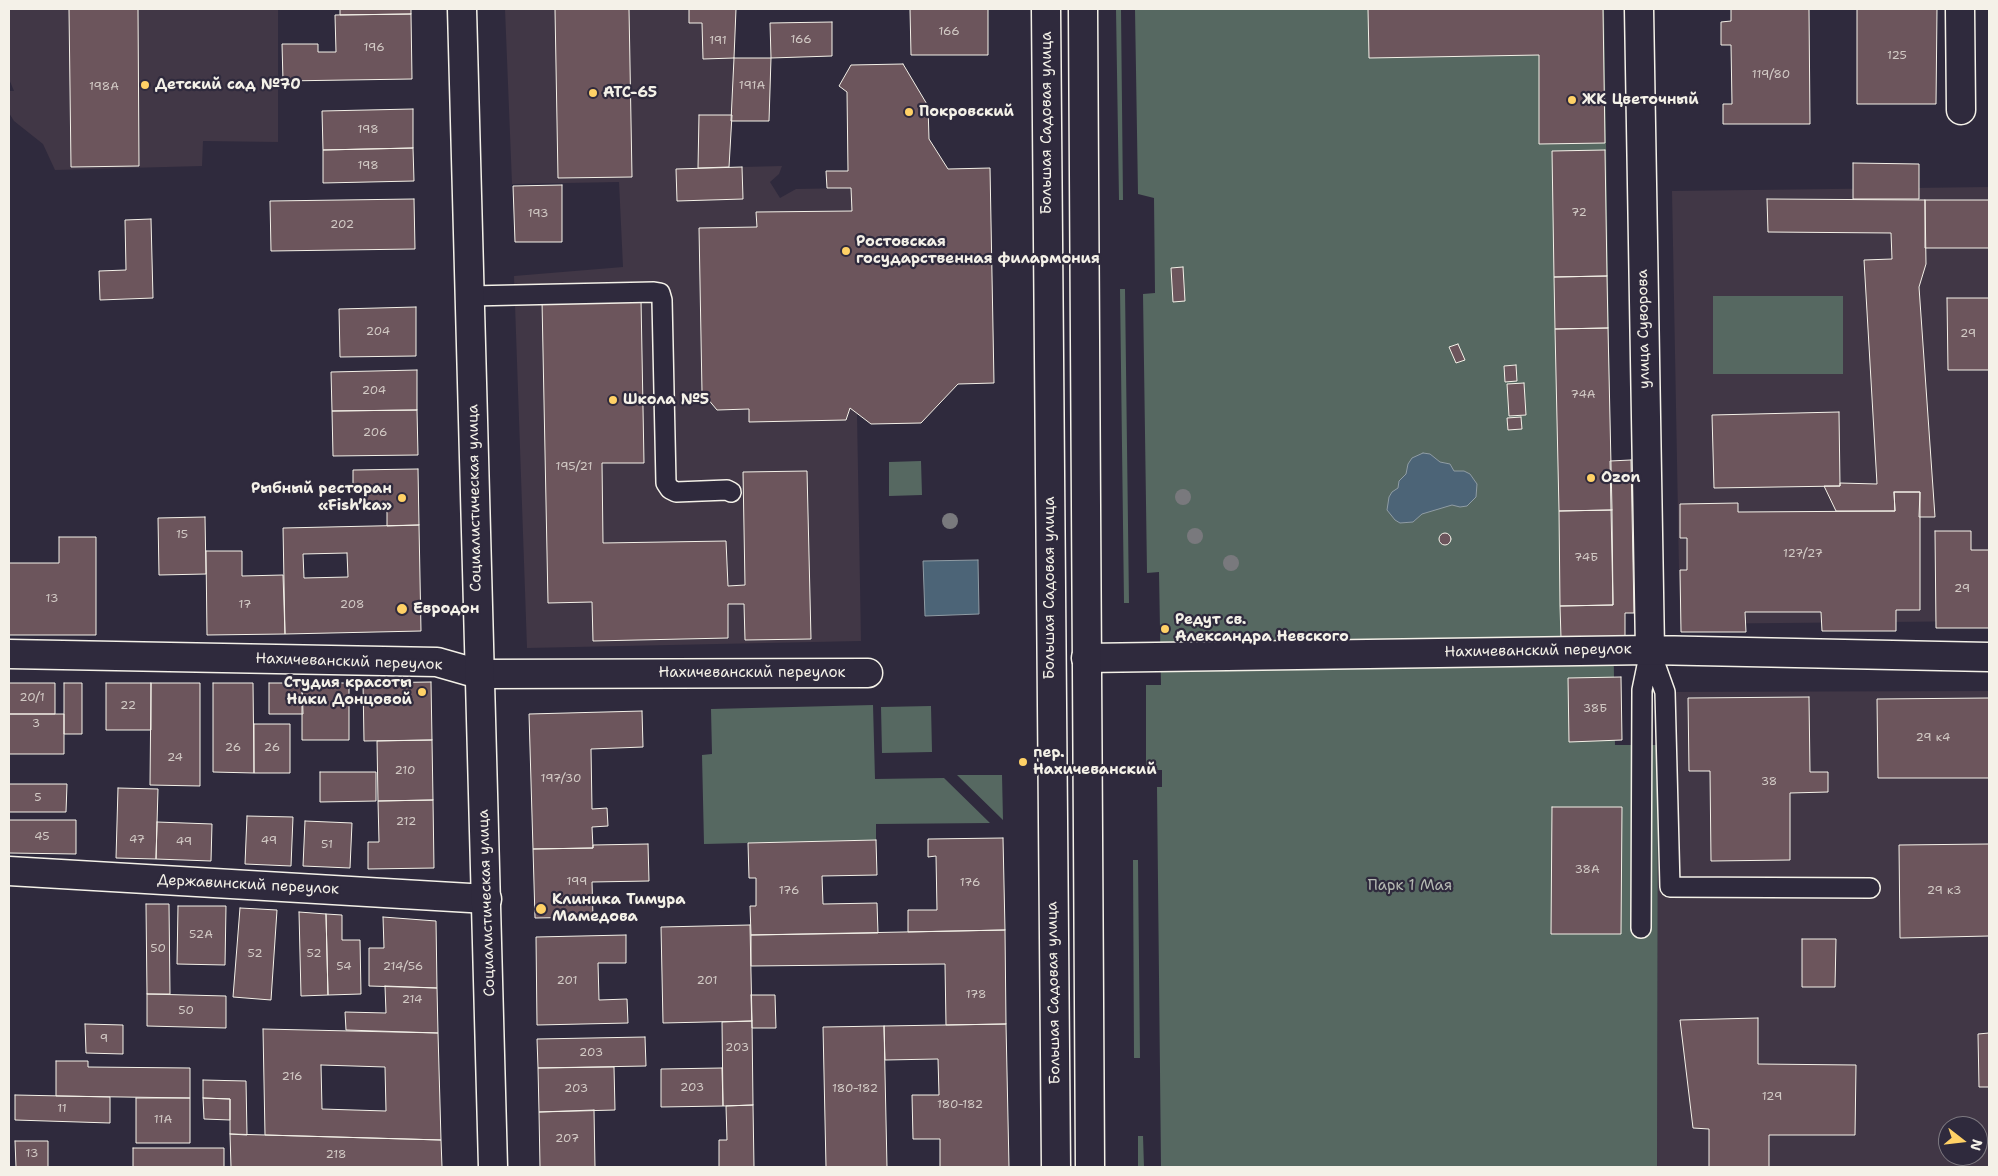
<!DOCTYPE html>
<html>
<head>
<meta charset="utf-8">
<style>
	body { margin:0 }
	#map { position:relative; width:1998px; height:1176px; overflow:hidden; background:#2f2a3d; font-family:"Shantell Sans",sans-serif }
	canvas { display:block }
	.frame { position:absolute; inset:0; border:10px solid #f4f1e8; pointer-events:none }
	.north { position:absolute; left:1938px; top:1116px; width:50px; height:50px; box-sizing:border-box; background:#2f2a3d; border:1px solid #7e7a81; border-radius:50%; rotate:106deg; font-size:14px; font-weight:700; line-height:20px; text-align:center; color:#f4f1e8 }
	.north::after { content:''; display:block; margin:auto; width:18px; height:22px; background:#ffd166; clip-path:polygon(50% 0,100% 100%,50% 72%,0 100%) }
</style>
</head>
<body>
<div id="map">
<canvas width="1998" height="1176"></canvas>
<div class="frame"></div>
<div class="north">N</div>
</div>
<script>
const ctx = document.querySelector('canvas').getContext('2d');
ctx.lineJoin = 'round';
function fillPath(path, color) {
  ctx.fillStyle = color;
  ctx.fill(path, 'evenodd');
}
function toPath(rows) {
  const path = new Path2D();
  for (const r of rows) {
    if (r.length === 3) {
      path.moveTo(r[0] + r[2], r[1]);
      path.arc(r[0], r[1], r[2], 0, 2 * Math.PI);
      continue;
    }
    path.moveTo(r[0], r[1]);
    for (let i = 2; i < r.length; i += 2) path.lineTo(r[i], r[i + 1]);
  }
  return path;
}
function trace(path, color, width, dash) {
  ctx.strokeStyle = color;
  ctx.lineWidth = width;
  ctx.lineCap = dash ? 'butt' : 'round';
  ctx.setLineDash(dash || []);
  ctx.stroke(path);
}
function label(font, color, halo, rows, align = 'center') {
  ctx.font = font + ' "Shantell Sans",sans-serif';
  ctx.lineWidth = 4.5;
  ctx.setLineDash([]);
  ctx.textBaseline = 'middle';
  ctx.strokeStyle = halo;
  ctx.fillStyle = color;
  for (const [text, x, y, turn = 0] of rows) {
    ctx.save();
    ctx.translate(x, y);
    ctx.rotate((+turn || 0) * Math.PI / 180);
    ctx.textAlign = isNaN(turn) ? turn : align;
    if (halo) ctx.strokeText(text, 0, 0);
    ctx.fillText(text, 0, 0);
    ctx.restore();
  }
}
fillPath(toPath([
	[9,9,278,9,278,142,203,141,202,166,55,170,43,144,14,121,9,113,9,91,14,91,9,79],
	[505,9,736,9,729,167,676,169,677,200,743,199,742,167,782,166,779,174,770,182,780,198,796,189,851,188,852,211,757,212,757,227,699,229,702,392,717,410,749,409,846,420,850,408,857,414,861,641,527,648,514,276,623,267,619,182,512,184],
	[1989,187,1989,621,1680,624,1672,191],
	[1989,691,1989,1167,1657,1167,1658,692],
	[1948,1126,1978,1126,1978,1156,1948,1156]
]), '#413746');
fillPath(toPath([
	[1116,9,1121,9,1123,200,1119,200],
	[1135,9,1604,9,1615,745,1658,745,1657,1167,1161,1167,1157,787,1162,787,1162,770,1146,770,1146,685,1161,685,1159,572,1147,573,1143,294,1155,293,1154,198,1138,194],
	[1120,289,1125,289,1129,603,1124,603],
	[1713,296,1843,296,1843,374,1713,374],
	[921,461,922,495,889,496,889,462],
	[873,705,875,779,944,778,990,823,876,824,876,840,704,844,702,755,712,754,711,709],
	[931,706,932,752,882,753,881,707],
	[957,775,1002,775,1003,820],
	[1133,860,1138,860,1140,1058,1134,1058],
	[1138,1136,1143,1136,1144,1167,1138,1167]
]), '#566861');
const water = toPath([
	[1423,453,1430,454,1440,462,1450,464,1454,471,1464,471,1470,474,1477,484,1476,497,1467,506,1460,507,1452,505,1422,514,1413,522,1400,523,1395,520,1387,510,1389,497,1392,492,1398,488,1399,481,1406,474,1408,464,1412,458,1423,453],
	[978,560,979,614,925,616,923,561,978,560]
]);
fillPath(water, '#4c6477');
trace(water, '#8f9ca4', 1);
const building = toPath([
	[69,9,138,9,139,166,71,167,69,9],
	[340,9,411,9,411,14,340,15,340,9],
	[555,9,629,9,632,177,558,178,555,9],
	[689,9,736,9,734,58,703,59,702,23,689,23,689,9],
	[910,9,988,9,988,55,911,55,910,9],
	[1368,9,1603,9,1605,143,1539,144,1539,55,1369,58,1368,9],
	[1731,9,1809,9,1810,124,1723,124,1723,104,1732,104,1731,45,1721,45,1721,22,1731,21,1731,9],
	[1857,9,1937,9,1936,104,1857,104,1857,9],
	[411,14,412,79,283,81,282,44,318,44,318,52,336,52,335,15,411,14],
	[832,22,832,56,771,58,770,23,832,22],
	[734,58,771,58,769,121,731,121,734,58],
	[903,64,928,106,929,139,948,169,990,168,994,383,958,384,921,423,871,424,850,408,846,420,749,422,749,409,717,410,702,392,699,228,757,227,756,212,852,211,851,188,827,188,826,171,848,171,847,92,839,86,851,65,903,64],
	[413,109,413,148,323,150,322,111,413,109],
	[699,115,732,115,729,167,698,168,699,115],
	[413,148,414,181,323,183,323,150,413,148],
	[1605,150,1607,276,1554,277,1552,151,1605,150],
	[1853,163,1919,164,1919,199,1853,199,1853,163],
	[742,167,743,199,677,201,676,169,742,167],
	[562,185,562,242,515,242,513,186,562,185],
	[414,199,415,249,271,251,270,201,414,199],
	[1767,199,1925,200,1926,264,1919,287,1935,517,1919,517,1920,492,1894,492,1895,511,1836,511,1824,486,1840,486,1840,483,1877,484,1864,260,1892,259,1891,233,1768,232,1767,199],
	[1925,200,1989,200,1989,248,1925,248,1925,200],
	[151,219,153,298,100,300,99,271,126,270,125,220,151,219],
	[1183,267,1185,301,1173,302,1171,268,1183,267],
	[1607,276,1608,328,1555,329,1554,277,1607,276],
	[1947,298,1989,298,1989,370,1948,370,1947,298],
	[641,299,644,463,602,463,603,543,726,541,728,586,745,585,743,472,807,471,811,639,745,640,744,604,728,604,728,638,593,641,592,602,548,603,542,301,641,299],
	[416,307,416,356,340,357,339,309,416,307],
	[1608,328,1612,510,1559,511,1555,329,1608,328],
	[1458,344,1465,360,1456,363,1449,347,1458,344],
	[1516,365,1517,381,1505,382,1504,366,1516,365],
	[417,370,417,410,332,411,331,372,417,370],
	[1524,383,1526,415,1509,416,1507,384,1524,383],
	[417,410,418,455,333,456,332,411,417,410],
	[1839,412,1840,486,1714,488,1712,415,1839,412],
	[1521,417,1522,429,1508,430,1507,418,1521,417],
	[1631,460,1634,613,1625,613,1625,637,1561,638,1560,606,1613,605,1610,461,1631,460],
	[418,469,419,525,387,526,387,505,364,505,364,492,353,492,353,470,418,469],
	[1894,492,1920,492,1920,610,1896,610,1896,631,1822,631,1821,612,1745,612,1746,632,1681,632,1680,570,1687,570,1687,538,1680,538,1680,504,1738,503,1738,512,1895,511,1894,492],
	[1612,510,1613,605,1560,606,1559,511,1612,510],
	[205,517,206,574,159,575,158,518,205,517],
	[419,525,421,631,285,634,283,528,419,525],
	[347,553,348,577,304,578,303,554,347,553],
	[1935,531,1971,531,1971,550,1989,550,1989,628,1936,628,1935,531],
	[1445,539,6],
	[59,537,96,537,96,635,9,635,9,563,59,563,59,537],
	[206,551,242,551,242,576,283,575,285,634,207,635,206,551],
	[1621,677,1622,740,1569,742,1568,678,1621,677],
	[431,682,432,740,364,741,363,683,431,682],
	[9,683,55,683,55,714,9,714,9,683],
	[64,683,82,683,82,734,64,734,64,683],
	[106,683,151,683,151,730,106,730,106,683],
	[151,683,200,683,200,786,150,785,151,683],
	[213,683,253,683,254,773,213,772,213,683],
	[269,683,302,683,303,714,269,714,269,683],
	[302,683,349,683,349,740,302,740,302,683],
	[1809,697,1810,772,1828,772,1828,792,1790,793,1790,860,1711,861,1710,771,1689,771,1688,698,1809,697],
	[1989,698,1989,778,1878,778,1877,699,1989,698],
	[642,711,643,747,591,749,592,809,607,808,608,826,592,827,593,848,533,849,529,714,642,711],
	[9,714,64,714,64,754,9,754,9,714],
	[254,724,290,724,290,773,254,773,254,724],
	[432,740,433,800,378,801,377,741,432,740],
	[320,772,376,772,376,801,320,802,320,772],
	[9,784,67,784,66,812,9,812,9,784],
	[118,788,158,789,156,859,116,858,118,788],
	[433,800,434,868,368,869,368,842,379,842,378,801,433,800],
	[1552,807,1622,807,1621,934,1551,934,1552,807],
	[247,816,293,817,291,866,245,864,247,816],
	[9,820,76,820,76,854,9,853,9,820],
	[305,821,352,823,350,868,303,866,305,821],
	[157,822,212,824,211,861,156,859,157,822],
	[1003,838,1005,930,908,932,908,910,937,910,936,856,928,857,928,839,1003,838],
	[876,840,877,875,822,876,823,904,877,903,878,933,751,935,750,906,756,906,756,878,749,878,748,843,876,840],
	[648,844,649,881,592,882,593,917,535,918,533,849,593,848,593,845,648,844],
	[1989,844,1989,936,1900,938,1899,845,1989,844],
	[146,904,169,904,170,994,147,994,146,904],
	[178,906,226,906,225,965,177,964,178,906],
	[240,908,277,910,271,1000,233,997,240,908],
	[299,912,326,914,328,995,301,996,299,912],
	[326,914,342,915,342,940,360,940,361,994,328,995,326,914],
	[383,917,436,921,437,988,369,986,369,948,384,948,383,917],
	[750,925,752,1021,663,1023,661,927,750,925],
	[1005,930,1006,1024,946,1025,945,964,751,966,751,935,1005,930],
	[626,935,626,963,598,963,599,1000,627,999,628,1023,537,1025,536,937,626,935],
	[1802,939,1836,939,1835,987,1802,987,1802,939],
	[385,986,437,988,438,1033,346,1030,345,1012,386,1013,385,986],
	[147,994,226,996,226,1028,147,1026,147,994],
	[751,995,775,995,776,1028,752,1028,751,995],
	[1758,1018,1758,1064,1856,1065,1855,1135,1769,1135,1769,1167,1709,1167,1709,1129,1693,1128,1680,1020,1758,1018],
	[752,1021,753,1105,723,1106,722,1022,752,1021],
	[85,1024,123,1025,123,1054,86,1053,85,1024],
	[1006,1024,1009,1167,940,1167,940,1139,913,1139,912,1095,939,1095,938,1059,885,1060,884,1026,1006,1024],
	[884,1026,887,1167,826,1167,823,1027,884,1026],
	[263,1029,438,1033,441,1140,265,1135,263,1029],
	[321,1065,385,1067,386,1111,322,1109,321,1065],
	[1989,1033,1989,1087,1979,1087,1978,1034,1989,1033],
	[645,1037,646,1066,538,1068,537,1039,645,1037],
	[56,1061,88,1061,88,1067,190,1068,190,1098,56,1096,56,1061],
	[614,1067,615,1110,539,1112,538,1068,614,1067],
	[722,1068,723,1106,661,1107,661,1069,722,1068],
	[203,1080,246,1081,247,1135,230,1134,230,1099,203,1098,203,1080],
	[15,1095,110,1097,110,1123,15,1120,15,1095],
	[136,1098,190,1098,190,1143,136,1143,136,1098],
	[203,1098,230,1099,230,1120,204,1119,203,1098],
	[753,1105,754,1167,719,1167,719,1140,727,1140,726,1106,753,1105],
	[594,1110,595,1167,540,1167,539,1112,594,1110],
	[230,1134,441,1140,442,1167,231,1167,230,1134],
	[15,1141,48,1141,48,1167,16,1167,15,1141],
	[133,1148,224,1148,224,1167,133,1167,133,1148]
]);
fillPath(building, '#6c555c');
trace(building, '#f4f1e8', 1);
const lane = toPath([
	[470,296,654,292,660,293,662,300,666,483,670,489,676,492,727,490,731,492],
	[1650,650,1665,692,1670,887,1870,888],
	[1641,928,1642,690,1650,651]
]);
const street = toPath([
	[1639,9,1650,650],
	[1960,9,1961,110],
	[9,654,437,662,479,674,868,673],
	[1086,658,1650,650,1989,657],
	[9,871,487,899]
]);
const secondary = toPath([
	[462,9,493,1167],
	[1046,9,1056,1167],
	[1083,9,1090,1167]
]);
trace(lane, '#f4f1e8', 22);
trace(street, '#f4f1e8', 31);
trace(secondary, '#f4f1e8', 31);
trace(lane, '#2f2a3d', 19);
trace(street, '#2f2a3d', 28);
trace(secondary, '#2f2a3d', 28);
ctx.fillStyle = '#79797d';
for (const [x, y] of [
	[1183,497],
	[950,521],
	[1195,536],
	[1231,563]
]) {
  ctx.beginPath();
  ctx.arc(x, y, 8, 0, 2 * Math.PI);
  ctx.fill();
}
for (const [x, y, r, color] of [
	[145,85,5,"#ffd166"],
	[593,93,5,"#ffd166"],
	[1572,100,5,"#ffd166"],
	[909,112,5,"#ffd166"],
	[846,251,5,"#ffd166"],
	[613,400,5,"#ffd166"],
	[1591,478,5,"#ffd166"],
	[402,498,5,"#ffd166"],
	[402,609,6,"#ffd166"],
	[1165,629,5,"#ffd166"],
	[422,692,5,"#ffd166"],
	[1023,762,5,"#ffd166"],
	[541,909,6,"#ffd166"]
]) {
  const dot = new Path2D();
  dot.arc(x, y, r, 0, 2 * Math.PI);
  ctx.fillStyle = color;
  ctx.fill(dot);
  trace(dot, '#2f2a3d', 2);
}
label('12px', '#d2cac5', null, [
	["166",949,32],
	["166",801,40],
	["191",718,41],
	["196",374,48],
	["125",1897,56],
	["119/80",1771,75],
	["191А",752,86],
	["198А",104,87],
	["198",368,130],
	["198",368,166],
	["72",1579,213],
	["193",538,214],
	["202",342,225],
	["204",378,332],
	["29",1968,334],
	["204",374,391],
	["74А",1583,395],
	["206",375,433],
	["195/21",574,467],
	["15",182,535],
	["127/27",1803,554],
	["74Б",1586,558],
	["29",1962,589],
	["13",52,599],
	["17",245,605],
	["208",352,605],
	["20/1",32,698],
	["22",128,706],
	["38Б",1595,709],
	["3",36,724],
	["29 к4",1933,738],
	["26",233,748],
	["26",272,748],
	["24",175,758],
	["210",405,771],
	["197/30",561,779],
	["38",1769,782],
	["5",38,798],
	["212",406,822],
	["45",42,837],
	["47",137,840],
	["49",269,841],
	["49",184,842],
	["51",327,845],
	["38А",1587,870],
	["199",577,882],
	["176",970,883],
	["176",789,891],
	["29 к3",1944,891],
	["52А",201,935],
	["50",158,949],
	["52",255,954],
	["52",314,954],
	["54",344,967],
	["214/56",403,967],
	["201",567,981],
	["201",707,981],
	["178",976,995],
	["214",412,1000],
	["50",186,1011],
	["9",104,1039],
	["203",737,1048],
	["203",591,1053],
	["216",292,1077],
	["203",692,1088],
	["203",576,1089],
	["180-182",855,1089],
	["129",1772,1097],
	["180-182",960,1105],
	["11",62,1109],
	["11А",163,1120],
	["207",567,1139],
	["13",32,1154],
	["218",336,1155]
]);
label('bold 15px', '#f4f1e8', '#2f2a3d', [
	["Детский сад №70",155,85],
	["АТС-65",603,93],
	["ЖК Цветочный",1582,100],
	["Покровский",919,112],
	["Ростовская",856,242],
	["государственная филармония",856,259],
	["Школа №5",623,400],
	["Ozon",1601,478],
	["Рыбный ресторан",392,489,"right"],
	["«Fish’ka»",392,506,"right"],
	["Евродон",413,609],
	["Редут св.",1175,620],
	["Александра Невского",1175,637],
	["Студия красоты",412,683,"right"],
	["Ники Донцовой",412,700,"right"],
	["пер.",1033,753],
	["Нахичеванский",1033,770],
	["Клиника Тимура",552,900],
	["Мамедова",552,917]
], 'left');
label('15px', '#f4f1e8', '#2f2a3d', [
	["Большая Садовая улица",1047,123,-90],
	["улица Суворова",1644,329,-91],
	["Социалистическая улица",475,498,-91],
	["Большая Садовая улица",1050,588,-90],
	["Нахичеванский переулок",1538,651,-1],
	["Нахичеванский переулок",349,662,2],
	["Нахичеванский переулок",752,673],
	["Державинский переулок",248,885,3],
	["Социалистическая улица",487,903,-92],
	["Большая Садовая улица",1054,993,-91]
]);
label('15px', '#b5bab2', '#2f2a3d', [
	["Парк 1 Мая",1410,886]
]);
</script>
</body>
</html>
